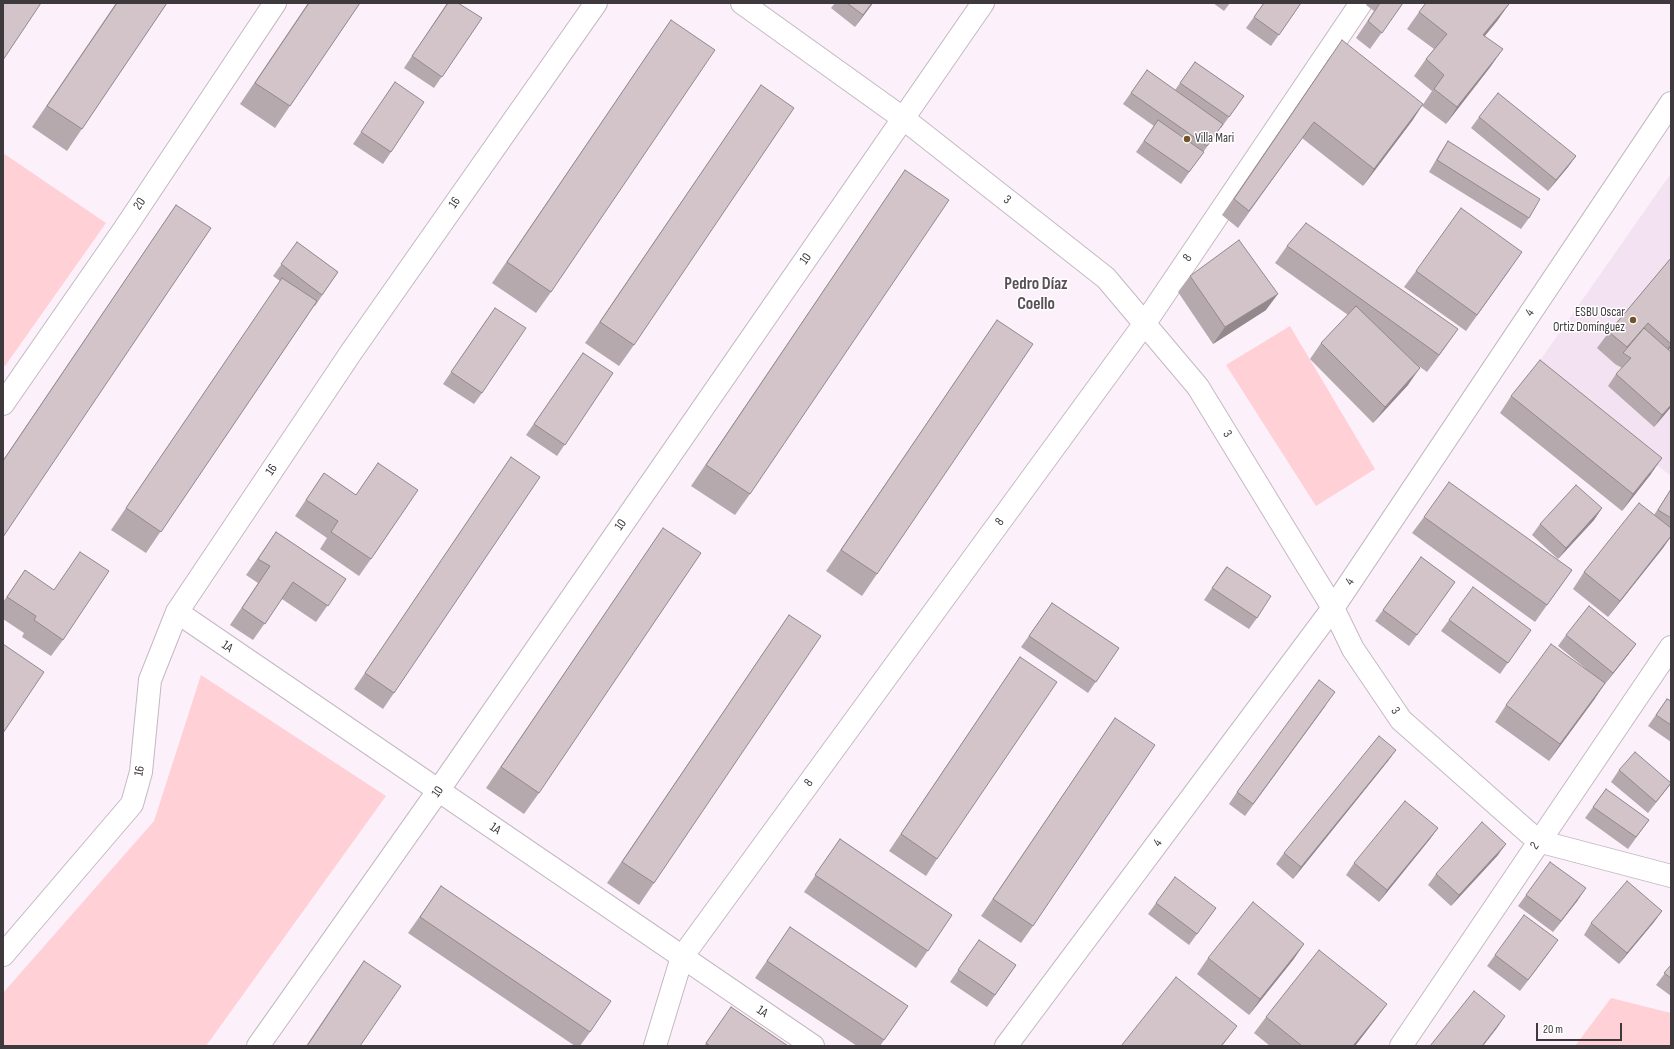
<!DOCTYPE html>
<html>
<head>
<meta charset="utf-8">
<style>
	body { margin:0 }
	#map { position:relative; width:1674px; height:1049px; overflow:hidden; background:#fcf0fa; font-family:"Sofia Sans Condensed",sans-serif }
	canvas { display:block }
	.frame { position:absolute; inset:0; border:4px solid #3d393d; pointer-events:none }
	.scale { position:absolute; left:1536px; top:1023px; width:86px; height:18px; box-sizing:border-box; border:2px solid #3d393d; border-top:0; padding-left:5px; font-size:12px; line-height:14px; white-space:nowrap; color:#3d393d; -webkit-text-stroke:3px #fff; paint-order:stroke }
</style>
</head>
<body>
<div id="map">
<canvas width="1674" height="1049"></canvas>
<div class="frame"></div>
<div class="scale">20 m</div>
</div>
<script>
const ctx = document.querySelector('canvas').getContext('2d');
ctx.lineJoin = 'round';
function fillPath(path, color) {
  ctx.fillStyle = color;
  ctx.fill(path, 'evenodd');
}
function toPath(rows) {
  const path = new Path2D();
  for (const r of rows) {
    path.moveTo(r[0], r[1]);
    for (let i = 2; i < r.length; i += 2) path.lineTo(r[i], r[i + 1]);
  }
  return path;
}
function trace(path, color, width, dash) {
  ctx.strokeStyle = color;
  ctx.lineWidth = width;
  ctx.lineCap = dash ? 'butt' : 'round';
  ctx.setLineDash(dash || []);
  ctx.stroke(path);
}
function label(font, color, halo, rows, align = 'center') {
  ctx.font = font + ' "Sofia Sans Condensed",sans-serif';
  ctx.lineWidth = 3;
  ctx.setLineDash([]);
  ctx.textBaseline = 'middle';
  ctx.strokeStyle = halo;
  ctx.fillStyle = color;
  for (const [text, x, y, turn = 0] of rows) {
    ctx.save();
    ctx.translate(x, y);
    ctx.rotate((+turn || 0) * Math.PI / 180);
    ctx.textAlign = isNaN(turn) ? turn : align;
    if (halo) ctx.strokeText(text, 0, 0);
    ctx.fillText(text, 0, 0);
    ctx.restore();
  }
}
fillPath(toPath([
	[1669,176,1671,177,1671,476,1534,369]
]), '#f3e2f1');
fillPath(toPath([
	[3,153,106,223,5,366,3,365],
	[1290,326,1375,469,1316,506,1226,365],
	[201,675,386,796,206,1046,3,1046,3,993,154,821],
	[1611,998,1671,1013,1671,1046,1575,1046]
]), '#ffd1d6');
const minor = toPath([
	[742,3,904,119,1106,278,1198,387,1333,608,1353,649,1401,720,1538,841,1671,876],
	[3,404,125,228,275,3],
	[177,612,813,1046],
	[3,955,132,804,141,772,150,680,177,612,352,351,596,3],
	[258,1046,438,791,983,3],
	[655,1046,682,957,1145,323,1361,3],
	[1006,1046,1333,608,1671,103],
	[1401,1046,1671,647]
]);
trace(minor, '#c4b9c2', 24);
trace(minor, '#fff', 22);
fillPath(toPath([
	[116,3,167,3,67,151,32,127],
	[308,3,360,3,275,128,240,104],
	[447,3,482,18,434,88,404,68],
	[835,3,873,3,855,27,831,8],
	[1213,3,1230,3,1224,11],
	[1264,3,1301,3,1271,46,1246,28],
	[1367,3,1403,3,1370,49,1356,38,1374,11,1366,5],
	[1509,4,1497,21,1485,36,1491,66,1446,124,1422,106,1432,91,1414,76,1426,59,1434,49,1407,29,1419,12],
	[671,20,551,292,536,313,492,283],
	[1330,57,1423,104,1412,121,1363,186,1302,138,1238,228,1222,215],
	[1195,62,1244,96,1221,128,1220,128,1181,184,1136,152,1154,126,1123,104,1147,70,1175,90],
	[395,82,391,152,383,164,353,144],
	[761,85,634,345,619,366,585,343],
	[1479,117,1576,156,1568,167,1548,191,1471,128],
	[1448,141,1529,218,1521,229,1429,172,1440,153],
	[905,170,750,494,735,515,691,486],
	[176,205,3,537,3,460],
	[297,242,338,272,315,306,314,306,146,553,111,530,280,281,273,276],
	[1287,246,1446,346,1427,372,1413,362,1408,385,1373,423,1310,359,1321,343,1348,315,1275,263],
	[1671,258,1671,347,1669,350,1671,352,1671,407,1654,427,1608,386,1616,374,1622,368,1615,364,1597,348,1609,332],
	[1511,268,1466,331,1404,287,1416,271],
	[1190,276,1266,310,1213,344,1178,292],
	[487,319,482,393,474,404,443,384],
	[997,320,877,574,862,596,826,571],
	[583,353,613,373,557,456,526,435],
	[1511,396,1651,474,1622,511,1500,413],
	[511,457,394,693,383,709,354,689],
	[378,463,371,559,359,576,320,549,327,538,295,516,324,473,356,495],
	[1671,489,1671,537,1663,548,1608,617,1573,589,1584,572,1654,515],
	[1602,508,1594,520,1558,559,1532,535,1540,524],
	[1424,517,1572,570,1535,622,1412,533],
	[663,528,539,793,524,814,486,788],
	[276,532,346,579,316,622,282,599,253,640,230,625,258,583,246,575],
	[1421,557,1455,582,1409,646,1375,621],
	[1226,567,1257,618,1249,629,1204,600],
	[25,570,63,640,51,656,22,637,24,633,3,619,3,602],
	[1052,603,1119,648,1088,693,1021,647],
	[789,615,654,883,639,905,607,883],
	[1449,620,1531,630,1500,674,1441,631],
	[1566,635,1636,644,1628,655,1605,684,1549,761,1495,722,1506,705,1585,668,1558,646],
	[1020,657,937,859,926,876,889,851],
	[1667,699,1671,701,1671,742,1648,726],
	[1327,704,1245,816,1229,804,1237,792],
	[1115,718,1033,926,1021,943,981,916],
	[1396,750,1388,761,1293,879,1276,864,1284,853],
	[1619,770,1671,784,1663,794,1648,813,1611,782],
	[1606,789,1649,820,1628,849,1585,818],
	[1438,828,1430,839,1379,902,1346,875,1354,863],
	[840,839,952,915,916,968,804,892],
	[1498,855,1451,906,1428,885,1436,874],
	[441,886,590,1032,580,1046,575,1046,408,933],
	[1526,895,1578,900,1553,932,1518,906],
	[1156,903,1216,908,1189,945,1148,914],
	[1662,911,1654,922,1619,964,1584,935,1591,923],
	[790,927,908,1006,880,1046,857,1046,755,978],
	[979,940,1016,965,987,1007,950,982],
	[1304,944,1293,960,1249,1015,1197,974,1208,958],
	[1550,951,1520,991,1487,966,1495,955],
	[364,961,360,1046,306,1046,349,982],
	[1671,965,1671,996,1656,985],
	[1387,1004,1375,1020,1355,1046,1270,1046,1254,1033,1266,1017],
	[731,1007,788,1046,704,1046]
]), '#b5a9ad');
fillPath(toPath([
	[872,3,873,3,855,27,863,15],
	[1509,4,1497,21,1472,51,1483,35],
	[1503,49,1491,66,1446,124,1457,107],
	[1423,104,1412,121,1363,186,1374,169],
	[1576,156,1568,167,1548,191,1556,180],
	[1278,294,1266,310,1213,344,1225,327],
	[1458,329,1446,346,1427,372,1439,355],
	[1671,344,1671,347,1659,361],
	[1420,368,1408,385,1373,423,1385,407],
	[1671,405,1671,407,1654,427,1662,415],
	[1662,458,1651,474,1622,511,1633,494],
	[1602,508,1594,520,1558,559,1566,548],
	[1671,536,1663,548,1608,617,1620,601],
	[1636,644,1628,655,1605,684,1613,673],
	[1605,683,1594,700,1549,761,1560,744],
	[1396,750,1388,761,1293,879,1301,867],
	[1438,828,1430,839,1379,902,1387,890],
	[1506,844,1498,855,1451,906,1459,895],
	[1586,888,1578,900,1553,932,1561,921],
	[1662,911,1654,922,1619,964,1627,953],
	[1558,940,1550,951,1520,991,1528,980],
	[1304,944,1293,960,1249,1015,1260,999],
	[1387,1004,1375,1020,1355,1046,1353,1046],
	[1505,1016,1497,1028,1483,1046,1482,1046],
	[1237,1026,1222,1046,1221,1046]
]), '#93898d');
const building = toPath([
	[3,3,41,3,3,60,3,3],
	[117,3,167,3,82,129,47,106,117,3],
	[309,3,360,3,290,106,255,83,309,3],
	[448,3,458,3,482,18,442,77,412,56,448,3],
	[847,3,872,3,863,15,847,3],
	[1264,3,1301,3,1279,35,1254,17,1264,3],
	[1380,3,1403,3,1382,33,1368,21,1380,3],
	[1426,3,1507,3,1509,4,1483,35,1503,49,1457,107,1434,89,1444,75,1426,59,1447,34,1419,12,1426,3],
	[671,20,715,50,551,292,507,262,671,20],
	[1342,40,1423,104,1374,169,1314,122,1249,211,1234,199,1342,40],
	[1195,62,1244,96,1229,117,1180,83,1195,62],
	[1147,70,1223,124,1207,146,1131,93,1147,70],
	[395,82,424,102,391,152,361,132,395,82],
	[761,85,794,108,634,345,600,322,761,85],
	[1498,93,1576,156,1556,180,1479,117,1498,93],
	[1158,120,1204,152,1189,172,1144,141,1158,120],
	[1448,141,1540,199,1529,218,1437,160,1448,141],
	[905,170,949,200,750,494,706,465,905,170],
	[176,205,211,228,3,537,3,461,176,205],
	[1461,208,1522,252,1477,315,1416,271,1461,208],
	[1306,223,1458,329,1439,355,1287,246,1306,223],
	[1239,240,1278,294,1225,327,1190,276,1239,240],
	[297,242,338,272,322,295,281,264,297,242],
	[1671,258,1671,344,1648,323,1627,347,1609,332,1671,258],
	[282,278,317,301,161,532,126,508,282,278],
	[1356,306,1420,368,1385,407,1321,343,1356,306],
	[495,308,526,328,482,393,451,372,495,308],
	[997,320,1033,344,877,574,841,550,997,320],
	[1644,328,1671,352,1671,405,1662,415,1616,374,1631,358,1623,353,1644,328],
	[583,353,613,373,565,445,534,424,583,353],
	[1540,360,1662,458,1633,494,1511,396,1540,360],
	[511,457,540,477,394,693,365,673,511,457],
	[378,463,418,490,371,559,331,532,338,521,306,500,324,473,356,495,378,463],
	[1449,482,1572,570,1547,605,1424,517,1449,482],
	[1576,485,1602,508,1566,548,1540,524,1576,485],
	[1671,489,1671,518,1658,510,1671,489],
	[1639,503,1671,528,1671,536,1620,601,1584,572,1639,503],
	[663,528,701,553,539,793,501,767,663,528],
	[276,532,346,579,328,606,293,582,265,624,242,608,270,566,258,559,276,532],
	[80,552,109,571,63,640,34,620,36,616,7,597,25,570,54,590,80,552],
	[1421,557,1455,582,1417,635,1383,610,1421,557],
	[1227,567,1271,596,1257,618,1212,588,1227,567],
	[1473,587,1531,630,1508,663,1449,620,1473,587],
	[1052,603,1119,648,1096,682,1029,636,1052,603],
	[1589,606,1636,644,1613,673,1566,635,1589,606],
	[789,615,821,636,654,883,622,862,789,615],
	[3,644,44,672,3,733,3,644],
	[1551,644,1605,683,1560,744,1506,705,1551,644],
	[1020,657,1057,682,937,859,901,834,1020,657],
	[1319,680,1335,692,1253,804,1237,792,1319,680],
	[1667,699,1671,701,1671,725,1656,715,1667,699],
	[1115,718,1155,745,1033,926,993,899,1115,718],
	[1379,736,1396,750,1301,867,1284,853,1379,736],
	[1635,752,1671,783,1656,802,1619,770,1635,752],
	[1606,789,1649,820,1636,837,1593,807,1606,789],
	[1405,801,1438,828,1387,890,1354,863,1405,801],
	[1482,822,1506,844,1459,895,1436,874,1482,822],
	[840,839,952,915,928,951,815,875,840,839],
	[1550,862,1586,888,1561,921,1526,895,1550,862],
	[1175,877,1216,908,1197,934,1156,903,1175,877],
	[1627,881,1662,911,1627,953,1591,923,1627,881],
	[441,886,611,1001,590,1032,420,917,441,886],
	[1253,902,1304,944,1260,999,1208,958,1253,902],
	[1524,915,1558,940,1528,980,1495,955,1524,915],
	[790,927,908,1006,884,1040,767,961,790,927],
	[979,940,1016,965,995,995,958,970,979,940],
	[1319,950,1387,1004,1353,1046,1302,1046,1266,1017,1319,950],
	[364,961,401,986,360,1046,307,1046,364,961],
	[1671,965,1671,978,1664,973,1671,965],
	[1176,977,1237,1026,1221,1046,1121,1046,1176,977],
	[1474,991,1505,1016,1482,1046,1430,1046,1474,991],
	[731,1007,788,1046,710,1046,706,1043,731,1007]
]);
fillPath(building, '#d2c4c9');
trace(building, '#93898d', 1);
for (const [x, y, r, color] of [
	[1187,139,4,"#735429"],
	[1633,320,4,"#735429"]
]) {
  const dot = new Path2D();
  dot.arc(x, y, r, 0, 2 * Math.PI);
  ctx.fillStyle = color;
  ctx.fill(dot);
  trace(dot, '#fff', 1.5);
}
label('13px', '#3d393d', '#fff', [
	["Villa Mari",1195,139],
	["ESBU Oscar",1625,313,"right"],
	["Ortiz Domínguez",1625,328,"right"]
], 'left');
label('13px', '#3d393d', '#fff', [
	["3",1007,200,38],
	["16",455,203,-55],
	["20",140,204,-56],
	["8",1188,258,-56],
	["10",806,259,-55],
	["4",1530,313,-56],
	["3",1227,434,58],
	["16",272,470,-56],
	["8",1000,522,-54],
	["10",621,525,-55],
	["4",1350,582,-56],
	["1A",227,647,34],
	["3",1395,711,56],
	["16",140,771,-80],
	["8",809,783,-54],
	["10",438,792,-55],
	["1A",495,829,34],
	["4",1158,843,-53],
	["2",1535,846,-56],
	["1A",762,1012,34]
]);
label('bold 17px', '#584f57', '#fff', [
	["Pedro Díaz",1036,285],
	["Coello",1036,305]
]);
</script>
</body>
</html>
